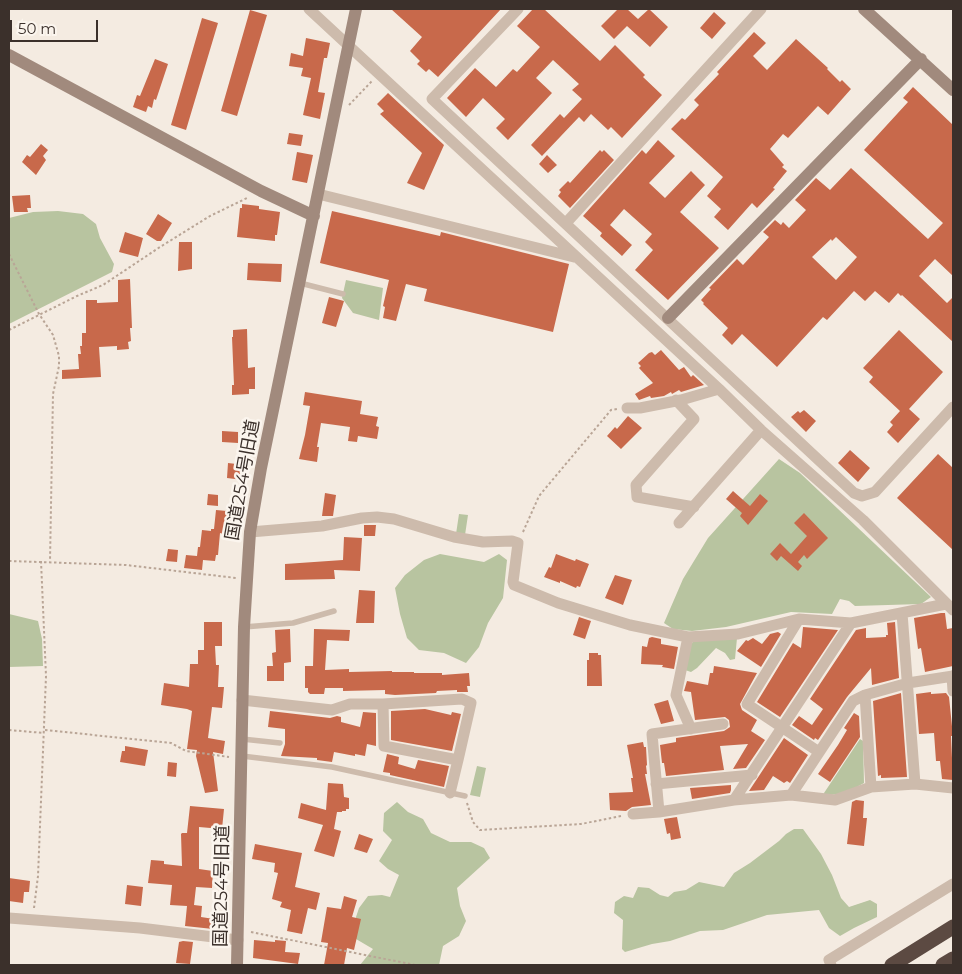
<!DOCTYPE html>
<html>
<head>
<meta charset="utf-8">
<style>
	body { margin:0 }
	#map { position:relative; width:962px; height:974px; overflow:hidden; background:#f4ebe1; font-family:Montserrat,sans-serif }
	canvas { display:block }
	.frame { position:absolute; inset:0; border:10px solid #3b302b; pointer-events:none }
	.scale { position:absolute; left:10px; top:20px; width:88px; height:22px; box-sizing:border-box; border:2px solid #3b302b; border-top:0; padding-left:6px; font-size:15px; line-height:18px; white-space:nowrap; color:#3b302b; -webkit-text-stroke:4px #fbf5ee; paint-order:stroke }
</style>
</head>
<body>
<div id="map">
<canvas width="962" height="974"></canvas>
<div class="frame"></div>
<div class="scale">50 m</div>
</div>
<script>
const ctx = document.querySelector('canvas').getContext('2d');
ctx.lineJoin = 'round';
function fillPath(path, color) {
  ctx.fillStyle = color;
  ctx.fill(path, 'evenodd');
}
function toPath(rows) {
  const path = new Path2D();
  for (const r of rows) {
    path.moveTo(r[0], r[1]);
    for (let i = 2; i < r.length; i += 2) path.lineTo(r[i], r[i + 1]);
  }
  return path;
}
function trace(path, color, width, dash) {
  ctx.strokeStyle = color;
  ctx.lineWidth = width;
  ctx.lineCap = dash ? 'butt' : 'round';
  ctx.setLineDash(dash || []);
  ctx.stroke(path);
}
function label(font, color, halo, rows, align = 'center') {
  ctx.font = font + ' Montserrat,"Noto Sans JP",sans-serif';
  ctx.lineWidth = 5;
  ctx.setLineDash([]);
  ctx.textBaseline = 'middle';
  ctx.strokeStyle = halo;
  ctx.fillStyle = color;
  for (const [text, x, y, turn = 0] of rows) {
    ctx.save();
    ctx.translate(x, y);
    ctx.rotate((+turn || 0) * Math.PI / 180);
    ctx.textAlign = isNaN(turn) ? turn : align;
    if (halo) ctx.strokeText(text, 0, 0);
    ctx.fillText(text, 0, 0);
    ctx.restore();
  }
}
fillPath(toPath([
	[58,211,83,214,96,224,100,238,114,264,112,272,9,324,9,218,33,212],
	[346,280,383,288,379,320,353,313,342,298],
	[779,459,800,473,931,597,921,604,855,606,849,601,840,599,832,614,791,612,726,627,692,631,673,629,664,623,683,579,708,538],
	[459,514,468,515,465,535,456,534],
	[440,554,484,562,499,554,507,560,503,598,488,623,479,647,466,663,444,653,419,650,407,638,400,614,395,588,405,575,424,560],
	[9,614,38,621,42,639,43,666,9,667],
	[737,638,735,659,730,660,725,653,716,648,697,668,691,672,685,670,691,643,697,640],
	[860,739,863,741,864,783,846,793,822,796],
	[477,766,486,768,480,797,470,795],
	[397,802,408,812,423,819,431,833,450,842,471,842,484,848,490,858,457,888,460,906,466,921,459,936,443,946,439,965,360,965,373,949,356,939,356,917,359,908,368,896,382,895,390,897,399,875,388,869,379,861,392,840,383,831,384,813],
	[794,829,803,829,821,854,832,875,841,898,849,907,870,900,877,904,877,917,854,928,840,936,829,928,819,910,767,915,723,930,700,931,670,941,652,944,625,952,622,949,623,920,614,913,615,902,624,896,633,898,638,887,649,888,660,895,668,897,674,892,686,890,699,882,724,887,734,873,750,863,779,841,786,834]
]), '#b8c4a0');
fillPath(toPath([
	[391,9,501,9,438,77,429,69,426,72,417,64,420,61,410,51,422,37],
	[533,9,544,9,600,61,615,45,645,75,643,77,662,95,622,138,611,127,608,130,591,114,584,122,579,117,542,156,531,145,560,114,564,118,582,99,572,90,579,84,553,60,536,78,552,93,508,140,496,128,505,119,483,98,466,117,447,98,475,68,496,87,513,69,517,72,540,47,517,26],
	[618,9,627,9,638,19,649,9,668,27,650,47,627,26,614,39,601,26],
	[250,10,267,15,237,116,221,111],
	[714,12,726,23,712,39,700,28],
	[202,18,218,23,186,130,171,125],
	[754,32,766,43,753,56,767,70,796,39,828,68,827,69,840,82,842,80,851,89,828,115,818,106,788,138,783,134,770,149,784,165,782,167,787,171,773,188,775,189,757,208,752,203,728,230,714,217,721,209,707,196,723,177,671,129,682,118,685,120,699,105,694,100,719,74,717,72],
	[306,38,330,43,327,58,324,58,318,92,325,93,320,119,303,115,311,78,301,76,303,68,289,66,291,53,303,56],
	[155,59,168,64,156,100,154,99,152,108,148,106,146,112,133,107,137,95,140,96],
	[913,87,953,125,953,276,935,259,919,276,947,303,953,297,953,342,902,295,901,296,898,293,889,303,875,291,865,301,854,291,827,320,823,317,777,367,742,334,732,345,722,335,728,328,703,304,704,303,701,300,711,289,709,288,737,259,743,265,769,237,763,232,775,220,781,225,783,222,789,228,806,210,795,200,816,178,830,190,851,168,928,239,943,223,864,150,908,102,903,98],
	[836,237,857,257,836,280,812,257,831,239,832,241],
	[388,93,444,145,424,190,407,183,422,153,380,114,384,111,377,104],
	[289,133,303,135,301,146,287,144],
	[658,140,675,156,649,183,665,198,691,171,705,185,680,212,719,248,668,300,635,270,653,250,645,242,652,234,624,209,610,225,632,245,622,256,600,236,602,233,583,216,642,150,646,154],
	[41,144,48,150,43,156,46,160,36,175,22,162,27,155,30,157],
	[600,150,602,152,604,150,614,160,570,208,558,196,561,192,559,190,568,181,570,183],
	[297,152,313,155,307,183,292,180],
	[547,155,557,165,548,173,539,164],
	[30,195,31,208,27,208,28,212,14,212,12,196],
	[242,204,259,206,259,209,280,212,277,235,275,235,275,241,237,237,240,208,242,208],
	[332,211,440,236,441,232,569,264,553,332,424,301,427,289,406,284,396,321,383,318,385,307,383,306,389,280,320,263],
	[158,214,172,223,161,241,157,241,146,234],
	[125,232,143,238,138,257,119,252],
	[179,242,192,242,192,269,178,271],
	[248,263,282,264,281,282,247,280],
	[130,279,132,328,130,328,131,341,128,342,129,349,117,350,117,346,99,347,101,377,62,379,62,370,79,369,78,354,81,354,80,346,82,346,82,333,86,333,86,300,97,300,97,303,118,302,118,280],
	[329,297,344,301,336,327,322,323],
	[247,329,248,368,255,367,255,389,249,389,249,394,232,395,232,385,234,385,232,337,233,337,233,330],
	[899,330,943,372,909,409,920,419,898,443,887,432,893,425,890,422,900,411,869,382,873,377,863,368],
	[661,350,679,370,684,367,691,377,693,375,704,385,681,392,679,390,672,394,671,392,664,396,651,398,650,396,639,400,635,394,653,383,639,368,641,366,638,363,649,353,652,352,655,355],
	[305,392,362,401,360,414,378,417,376,426,379,427,377,439,358,436,357,442,348,441,350,427,321,423,317,447,319,447,317,462,299,459,305,435,310,406,303,405],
	[804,410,816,421,806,432,791,417,798,411,800,413],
	[628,416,642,428,621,449,607,436,615,427,617,429],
	[222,431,238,432,238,443,222,442],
	[850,450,870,468,858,482,838,463],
	[938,454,953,468,953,550,897,498],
	[228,463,245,465,244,469,248,469,247,478,243,478,243,480,227,478],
	[733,491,750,506,760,494,768,501,748,525,740,516,742,513,726,499],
	[325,493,336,495,333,516,322,516],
	[208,494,218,495,218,506,207,505],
	[216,510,238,512,237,526,228,526,228,528,223,528,223,534,220,533,218,555,216,555,215,561,203,560,202,570,184,568,186,555,197,556,198,547,200,547,202,530,211,531,211,529,214,529],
	[804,513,828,538,807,559,804,555,798,562,802,566,798,571,781,556,777,561,770,554,780,543,791,554,807,536,794,523],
	[364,525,376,525,375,536,364,536],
	[344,537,362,538,360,571,334,570,335,579,285,580,285,564,343,560],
	[168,549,178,550,177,562,166,561],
	[556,554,575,561,576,559,589,564,580,587,577,586,576,588,560,581,560,583,544,577,549,567,551,568],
	[615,575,632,580,623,605,605,598],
	[359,590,375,591,374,623,356,623],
	[941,613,945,613,947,629,953,628,953,666,925,672,921,648,918,649,914,618],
	[579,617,591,621,585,639,573,635],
	[204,622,222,622,222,646,215,646,216,665,219,665,218,687,224,687,223,698,222,708,212,707,208,738,225,741,223,754,213,752,218,791,205,793,196,756,197,750,187,749,192,711,187,709,161,705,164,683,189,687,190,664,198,664,198,650,204,650],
	[895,622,899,678,872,685,871,668,847,697,818,740,815,738,814,740,792,725,799,716,812,725,823,709,810,699,856,630,866,628,866,638,886,637,886,635,888,635,887,623],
	[803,627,838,630,780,717,757,702,793,643,801,648],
	[290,629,291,662,284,663,284,681,267,681,267,666,273,666,272,653,276,652,275,630],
	[314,629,350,630,349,641,327,640,325,670,349,669,349,672,392,671,392,672,414,672,414,673,442,673,442,675,469,673,470,686,467,686,468,692,457,692,457,690,437,691,436,693,395,695,385,694,385,690,343,691,343,688,325,688,324,694,310,694,308,692,308,688,305,688,305,666,313,666],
	[778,632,781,634,761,667,737,651,746,640,748,641,753,638,762,644,770,634],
	[652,637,661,639,661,644,678,647,674,669,662,667,663,665,641,664,642,646,647,647,649,638],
	[589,653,598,653,598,655,601,655,602,686,587,686,587,660,589,660],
	[714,666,757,673,740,704,742,710,757,720,751,731,765,740,746,768,733,769,748,744,720,746,724,770,666,776,664,763,662,763,660,745,676,742,676,738,724,731,730,727,729,720,725,717,695,720,691,692,684,691,687,681,708,685,710,673,713,673],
	[931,692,931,694,946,693,949,697,953,736,951,736,953,780,942,779,940,761,936,761,934,733,919,734,916,694],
	[901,693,907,777,881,778,881,775,878,776,873,701],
	[668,700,674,721,661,724,654,704],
	[425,709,451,715,452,712,461,714,452,751,391,740,391,711],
	[270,711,330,718,337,716,341,717,341,722,360,727,363,712,376,713,376,746,367,744,365,756,355,754,355,756,334,752,332,762,317,760,317,758,281,756,285,744,285,729,268,727],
	[854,713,859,716,860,737,830,782,818,774,838,745,847,730,844,728],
	[784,738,808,755,790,783,787,781,784,783,773,776,764,790,749,791],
	[643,742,644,747,646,747,647,765,646,766,647,774,645,774,651,805,632,807,626,811,610,810,609,793,633,792,631,778,633,778,627,745],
	[125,746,148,750,145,766,120,762,122,751,125,751],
	[387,754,399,757,398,764,415,769,418,760,449,766,444,787,390,775,390,773,383,772],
	[168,762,177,763,176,777,167,776],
	[328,783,343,784,344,797,349,798,349,809,346,809,346,811,342,811,342,812,337,812,334,829,341,831,334,857,314,851,323,825,298,818,301,803,326,810],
	[731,785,731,790,730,793,692,799,690,788],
	[856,800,864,801,863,818,867,818,864,846,847,844,852,802],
	[190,806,224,809,222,829,199,827,199,869,213,871,212,888,196,887,194,905,202,906,201,917,214,919,213,929,185,926,187,906,170,905,172,885,148,883,151,860,164,861,164,864,182,866,181,834,182,833,187,833],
	[677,817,681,838,671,840,670,833,667,834,664,819],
	[359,834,373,839,367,853,354,849],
	[255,844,302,853,295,887,320,893,316,910,308,908,302,934,287,931,291,910,280,907,282,902,272,899,278,873,274,872,275,863,252,859],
	[9,878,30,881,29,892,24,892,23,903,9,901],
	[127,885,143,887,141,906,125,904],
	[344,896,357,900,352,917,361,919,354,950,347,948,344,965,324,965,328,943,321,942,327,907,341,909],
	[254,940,275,942,275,940,286,941,285,952,300,953,298,964,253,958],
	[183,941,193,942,190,964,176,963,179,942]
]), '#c8694b');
trace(toPath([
	[349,105,372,81],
	[9,254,39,314,53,335,59,356,59,366,53,394,50,561],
	[9,330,77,296,103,285,160,247,210,216,247,198],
	[523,532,539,496,611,410,617,409],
	[9,561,126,565,236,578],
	[9,730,44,733],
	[45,730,171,743,186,751,229,757],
	[467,803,473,822,480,830,581,824,621,816],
	[34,908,38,876,46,676,41,561],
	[251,932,415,965]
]), '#b9a596', 2, [2.5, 2.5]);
trace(toPath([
	[300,283,343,294],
	[244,627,293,623,334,611],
	[242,739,280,743],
	[242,756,332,767,465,796]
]), '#cdbbac', 5.5);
trace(toPath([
	[309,9,719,389,761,430,863,520,953,610],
	[518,9,432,99,854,493,862,496,875,492,953,407],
	[318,194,574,257],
	[566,223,761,9],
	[676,400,694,419,636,485,637,497,694,507],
	[627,408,640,408,681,400,719,389],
	[679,523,761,430],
	[250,532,322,526,362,518,377,517,394,519,454,537,483,542,512,541,518,543,513,582,514,585,558,603,630,625,688,637,738,634,799,619,851,623,946,604],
	[902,613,915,784],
	[799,619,747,704,819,752],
	[688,637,676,695,691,729],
	[952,676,953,691],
	[865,695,871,787],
	[242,700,332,710,350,704,383,704,462,699,471,703,458,760,384,746,383,704],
	[656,784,752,775],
	[450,793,458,760],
	[791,795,853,701,865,695,908,683,953,676],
	[734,800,851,623],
	[659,812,652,734,723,724],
	[633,814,659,812,734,800,791,795,835,800,871,787,915,784,953,788],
	[9,918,140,928,238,940],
	[831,965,829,960,953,884]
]), '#cdbbac', 11);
trace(toPath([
	[864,9,953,90],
	[9,55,261,191,314,216],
	[668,318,921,59],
	[237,965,244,627,250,532,261,468,356,9]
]), '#a18a7d', 12);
trace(toPath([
	[892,965,953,927],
	[943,965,953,959]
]), '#5c4a42', 15);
label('18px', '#3b302b', '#fbf5ee', [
	["国道254号旧道",243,480,-80],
	["国道254号旧道",222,886,-89]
]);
</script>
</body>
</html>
